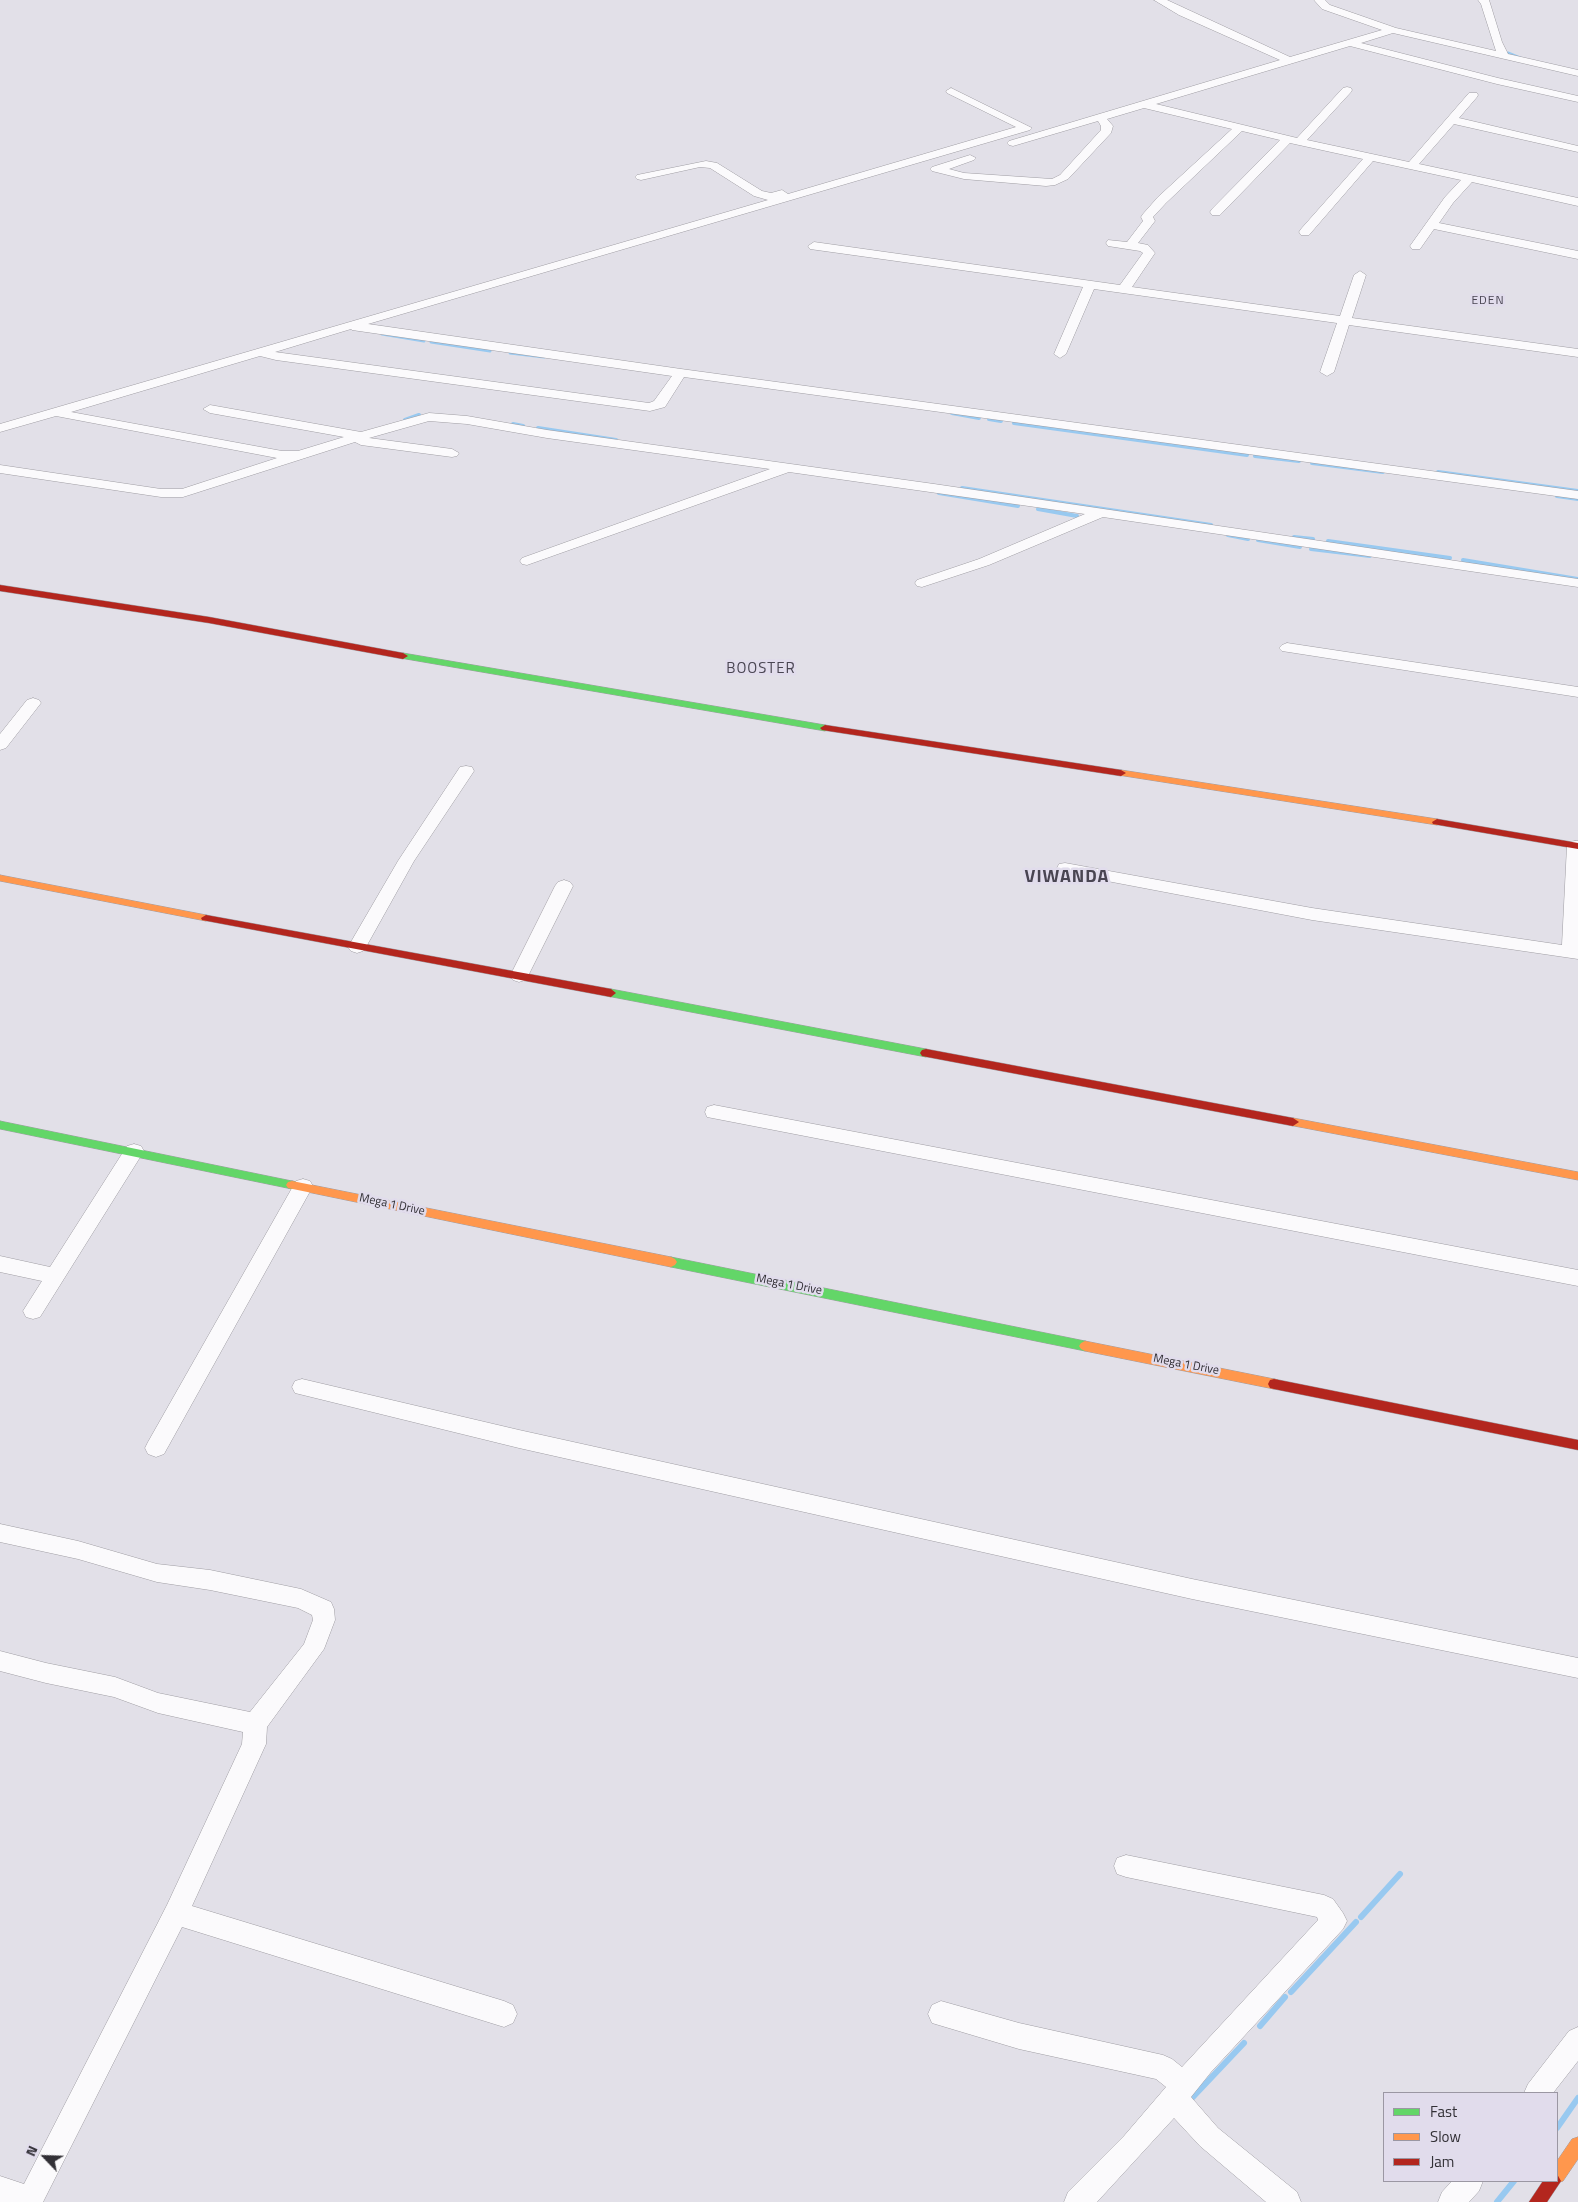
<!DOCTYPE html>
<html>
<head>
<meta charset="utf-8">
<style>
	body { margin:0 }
	#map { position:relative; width:1578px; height:2202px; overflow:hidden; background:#e2e0e8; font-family:"Titillium Web",sans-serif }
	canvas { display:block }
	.legend { position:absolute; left:1383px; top:2092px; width:175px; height:90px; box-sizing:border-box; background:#e1dcec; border:1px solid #9b97a3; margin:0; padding:6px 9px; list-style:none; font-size:15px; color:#323036 }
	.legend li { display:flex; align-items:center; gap:10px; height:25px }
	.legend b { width:25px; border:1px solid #9b97a3 }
	.north { position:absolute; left:20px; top:2132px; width:50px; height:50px; -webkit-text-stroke:4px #e1dcec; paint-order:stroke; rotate:294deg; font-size:14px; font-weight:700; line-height:20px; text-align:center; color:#323036 }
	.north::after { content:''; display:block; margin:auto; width:18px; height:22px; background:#323036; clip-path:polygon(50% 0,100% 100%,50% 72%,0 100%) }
</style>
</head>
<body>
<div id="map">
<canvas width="1578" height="2202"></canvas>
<ul class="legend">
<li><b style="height:6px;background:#63d668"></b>Fast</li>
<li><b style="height:6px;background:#ff974d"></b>Slow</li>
<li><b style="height:6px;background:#b3261e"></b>Jam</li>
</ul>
<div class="north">N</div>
</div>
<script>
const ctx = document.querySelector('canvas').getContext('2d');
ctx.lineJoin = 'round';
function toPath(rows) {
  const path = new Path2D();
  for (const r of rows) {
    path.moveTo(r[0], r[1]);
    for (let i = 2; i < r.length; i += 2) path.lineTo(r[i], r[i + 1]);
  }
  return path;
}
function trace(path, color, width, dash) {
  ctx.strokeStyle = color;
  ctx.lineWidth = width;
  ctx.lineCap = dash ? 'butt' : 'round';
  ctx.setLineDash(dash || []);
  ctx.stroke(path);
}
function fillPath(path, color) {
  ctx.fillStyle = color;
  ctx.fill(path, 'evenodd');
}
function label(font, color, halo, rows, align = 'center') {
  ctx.font = font + ' "Titillium Web",sans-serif';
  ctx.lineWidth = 5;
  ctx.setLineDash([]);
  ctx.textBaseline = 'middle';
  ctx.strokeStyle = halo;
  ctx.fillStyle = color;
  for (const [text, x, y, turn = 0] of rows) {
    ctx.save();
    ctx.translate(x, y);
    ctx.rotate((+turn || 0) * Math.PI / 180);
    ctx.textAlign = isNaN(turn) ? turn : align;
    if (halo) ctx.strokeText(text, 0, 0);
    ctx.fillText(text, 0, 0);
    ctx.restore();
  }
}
trace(toPath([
	[1508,53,1520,58],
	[382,334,424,341],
	[431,342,490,351],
	[510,353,544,357]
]), '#98c9f0', 3);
trace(toPath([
	[952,413,979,418],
	[989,419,1001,421],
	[405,420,419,415],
	[1014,423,1247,455],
	[513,424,523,426],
	[538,428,616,440],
	[1255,456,1299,461],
	[1312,463,1383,472],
	[1438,472,1578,491],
	[962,488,1211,525],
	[939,493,1018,506],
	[1557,496,1578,499],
	[1038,509,1077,516],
	[1228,535,1248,539],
	[1294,537,1313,539],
	[1258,540,1300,547],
	[1328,541,1450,558],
	[1311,549,1370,556],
	[1463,560,1578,579]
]), '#98c9f0', 4);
trace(toPath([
	[1361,1917,1400,1874],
	[1291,1992,1356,1922],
	[1260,2026,1285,1997],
	[1192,2098,1244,2043],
	[1557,2128,1578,2098],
	[1497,2202,1514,2181]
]), '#98c9f0', 6);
const street = toPath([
	[1154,0,1167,0,1290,57,1382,30,1322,9,1314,0,1325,0,1330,5,1396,28,1496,51,1481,4,1478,0,1489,0,1502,42,1508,54,1578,70,1578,76,1393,33,1361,43,1498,78,1578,96,1578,102,1497,84,1350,46,1156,104,1297,138,1343,88,1347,87,1351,88,1352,90,1351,92,1307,140,1409,162,1469,93,1477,93,1478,95,1477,97,1459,118,1578,146,1578,152,1454,124,1419,164,1578,198,1578,206,1472,182,1453,203,1439,223,1578,251,1578,259,1434,229,1420,249,1412,249,1410,246,1445,197,1461,180,1373,161,1309,235,1301,235,1299,232,1301,229,1363,159,1290,143,1220,215,1212,215,1210,212,1212,209,1280,140,1242,131,1166,203,1153,217,1155,221,1138,243,1148,245,1155,253,1132,287,1340,316,1354,275,1360,271,1366,275,1352,318,1578,349,1578,357,1349,325,1334,372,1327,376,1320,372,1337,323,1094,289,1066,354,1060,358,1054,354,1083,287,810,249,808,246,814,242,1120,285,1143,253,1140,251,1108,246,1106,243,1108,240,1127,242,1143,221,1141,217,1143,214,1158,197,1232,129,1144,108,1107,119,1113,126,1111,133,1068,179,1055,185,1046,186,964,179,932,171,930,169,932,167,970,155,976,158,974,160,949,169,964,173,1052,179,1060,175,1101,130,1101,126,1098,121,1013,146,1009,145,1007,143,1009,141,1280,60,1179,15,1154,0],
	[951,88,1032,128,1030,130,368,324,681,369,1578,491,1578,499,684,377,665,407,650,411,276,360,260,356,71,412,282,451,298,451,344,437,210,413,203,409,210,405,361,432,429,413,467,416,547,430,934,484,1578,579,1578,587,1103,517,989,565,922,587,917,586,915,583,917,580,979,559,1085,514,789,472,527,565,522,564,520,561,522,558,770,469,547,438,467,424,429,421,369,438,452,449,459,453,457,456,452,457,361,445,355,442,183,497,161,497,0,473,0,465,161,489,182,489,277,458,56,416,0,432,0,424,768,200,754,196,710,168,700,167,641,180,637,179,635,177,637,175,706,161,717,163,762,191,771,193,782,190,788,194,1016,127,947,93,946,91,951,88],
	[351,329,352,330,672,376,654,401,649,403,275,352,351,329],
	[1287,643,1578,687,1578,697,1282,651,1279,648,1282,645,1287,643],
	[33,698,39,700,41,703,6,748,0,750,0,734,27,700,33,698],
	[466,766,472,767,474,771,414,861,366,947,363,951,357,953,351,951,348,947,398,861,460,767,466,766],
	[1575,841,1578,841,1578,959,1312,920,1065,873,1059,872,1057,868,1059,864,1065,863,1312,908,1562,945,1567,846,1569,842,1575,841],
	[564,880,570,882,573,886,528,976,525,980,519,982,513,980,510,976,555,886,558,882,564,880],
	[714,1105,1578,1270,1578,1286,707,1117,705,1112,707,1107,714,1105],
	[134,1144,141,1146,144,1151,40,1317,33,1319,26,1317,23,1311,42,1281,0,1272,0,1256,50,1267,127,1146,134,1144],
	[303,1179,310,1181,313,1186,164,1454,156,1457,148,1454,145,1448,148,1442,296,1181,303,1179],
	[302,1379,519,1430,1192,1579,1578,1658,1578,1678,1192,1599,519,1448,295,1393,292,1387,295,1381,302,1379],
	[0,1524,78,1541,157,1564,210,1570,301,1589,331,1602,334,1609,335,1620,324,1649,267,1727,266,1744,192,1906,504,2001,513,2005,517,2014,513,2023,504,2027,182,1927,43,2202,0,2202,0,2176,24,2184,167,1905,242,1744,243,1732,158,1713,114,1697,46,1683,0,1671,0,1651,46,1663,115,1677,158,1693,250,1712,304,1644,313,1620,312,1615,298,1608,210,1590,157,1582,78,1559,0,1542,0,1524],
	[1126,1855,1324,1895,1333,1899,1343,1913,1347,1921,1343,1929,1211,2072,1191,2097,1218,2128,1297,2192,1301,2202,1266,2202,1200,2146,1174,2118,1097,2202,1064,2202,1068,2192,1124,2136,1166,2087,1156,2079,1019,2049,932,2023,928,2014,932,2005,941,2001,1019,2023,1163,2055,1172,2059,1182,2067,1318,1920,1317,1917,1126,1877,1117,1874,1114,1866,1117,1858,1126,1855],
	[1578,2027,1578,2061,1553,2093,1524,2093,1528,2084,1569,2031,1578,2027],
	[1452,2181,1483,2181,1479,2191,1469,2202,1438,2202,1442,2192,1452,2181]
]);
const fast = toPath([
	[403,653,825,725,830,728,825,731,400,658,398,656,403,653],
	[611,989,926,1049,932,1053,926,1057,607,996,606,993,607,990,611,989],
	[0,1121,292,1181,296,1182,298,1185,296,1188,292,1189,0,1129,0,1121],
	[671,1257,1085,1341,1089,1343,1091,1346,1089,1349,1085,1351,671,1267,667,1265,665,1262,667,1259,671,1257]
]);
const slow = toPath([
	[1121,770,1437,819,1442,822,1437,825,1118,775,1116,773,1118,771,1121,770],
	[0,875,206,915,211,918,206,921,0,881,0,875],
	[1293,1118,1578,1172,1578,1180,1289,1125,1287,1122,1293,1118],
	[292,1181,671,1257,675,1259,677,1262,675,1265,671,1267,288,1188,286,1185,288,1182,292,1181],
	[1085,1341,1274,1379,1278,1380,1280,1384,1278,1388,1274,1389,1085,1351,1081,1349,1079,1346,1081,1343,1085,1341],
	[1578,2137,1578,2159,1563,2181,1557,2183,1551,2181,1557,2181,1557,2161,1572,2139,1578,2137]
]);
const jam = toPath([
	[0,585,209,617,403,653,408,656,403,659,209,623,0,591,0,585],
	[825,725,1121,770,1126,773,1121,776,822,730,820,728,825,725],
	[1437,819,1578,843,1578,849,1433,824,1432,822,1437,819],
	[206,915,611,989,616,993,611,997,202,920,201,918,206,915],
	[926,1049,1293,1118,1299,1122,1293,1126,922,1056,920,1053,922,1050,926,1049],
	[1274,1379,1578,1440,1578,1450,1274,1389,1270,1388,1268,1384,1270,1380,1274,1379],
	[1557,2174,1561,2181,1547,2202,1529,2202,1543,2181,1557,2181,1557,2174]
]);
trace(street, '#9f9da3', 1);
trace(fast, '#9f9da3', 1);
trace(slow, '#9f9da3', 1);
trace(jam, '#9f9da3', 1);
fillPath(street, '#fbfafc');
fillPath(fast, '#63d668');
fillPath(slow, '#ff974d');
fillPath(jam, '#b3261e');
ctx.letterSpacing = '1px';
label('12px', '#494552', '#e1dcec', [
	["EDEN",1488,301]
]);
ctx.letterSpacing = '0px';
label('12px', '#323036', '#e1dcec', [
	["Mega 1 Drive",392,1205,12],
	["Mega 1 Drive",789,1285,11],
	["Mega 1 Drive",1186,1365,11]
]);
ctx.letterSpacing = '1px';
label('15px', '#494552', '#e1dcec', [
	["BOOSTER",761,669]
]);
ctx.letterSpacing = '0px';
ctx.letterSpacing = '1px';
label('bold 18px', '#494552', '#e1dcec', [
	["VIWANDA",1067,878]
]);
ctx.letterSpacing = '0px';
</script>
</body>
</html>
